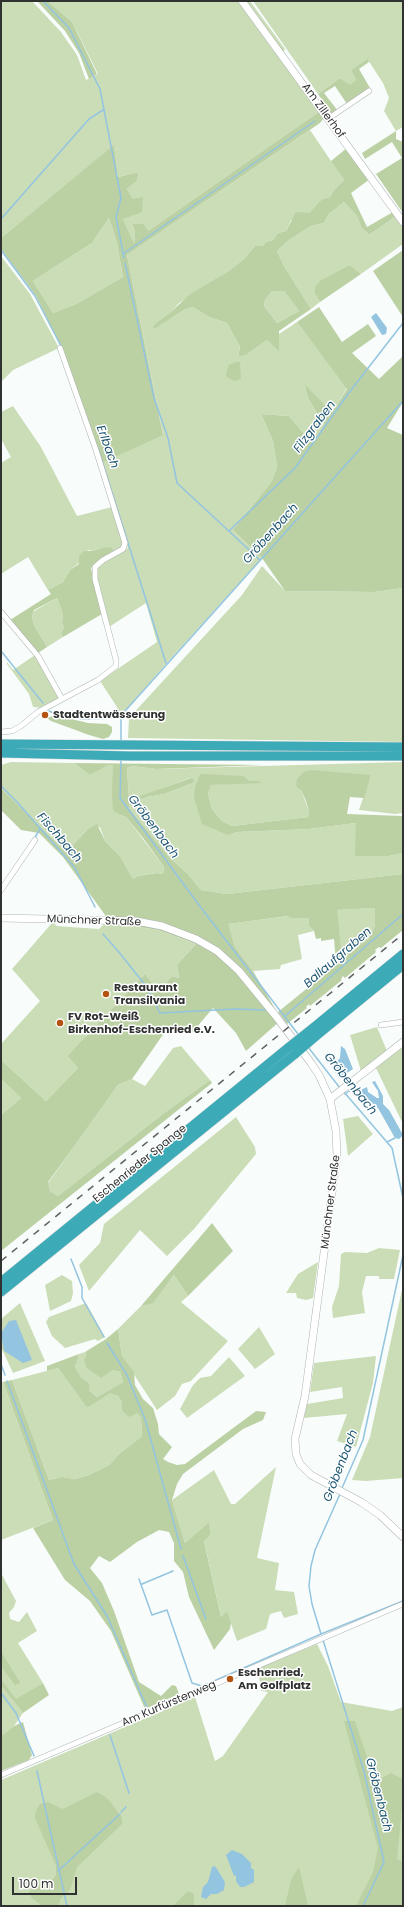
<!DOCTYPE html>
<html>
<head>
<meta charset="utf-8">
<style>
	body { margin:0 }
	#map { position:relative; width:404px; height:1907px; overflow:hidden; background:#f8fdfb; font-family:Poppins,sans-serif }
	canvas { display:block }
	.frame { position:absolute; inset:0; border:2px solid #303131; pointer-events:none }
	.scale { position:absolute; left:12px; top:1877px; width:65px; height:18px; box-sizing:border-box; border:2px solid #303131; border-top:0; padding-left:5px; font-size:12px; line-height:14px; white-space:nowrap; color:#303131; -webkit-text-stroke:3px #fff; paint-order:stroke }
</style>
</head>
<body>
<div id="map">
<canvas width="404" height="1907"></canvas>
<div class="frame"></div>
<div class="scale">100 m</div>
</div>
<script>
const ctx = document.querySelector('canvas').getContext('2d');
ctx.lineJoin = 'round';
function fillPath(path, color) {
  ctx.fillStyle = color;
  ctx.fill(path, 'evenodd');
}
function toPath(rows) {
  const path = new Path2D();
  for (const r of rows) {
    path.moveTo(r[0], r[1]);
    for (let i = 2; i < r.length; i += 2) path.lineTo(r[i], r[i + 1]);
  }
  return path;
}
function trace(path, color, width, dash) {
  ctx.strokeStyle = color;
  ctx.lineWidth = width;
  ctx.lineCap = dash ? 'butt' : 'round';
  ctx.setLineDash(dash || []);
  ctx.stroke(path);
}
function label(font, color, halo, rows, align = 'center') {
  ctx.font = font + ' Poppins,sans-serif';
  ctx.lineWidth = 3;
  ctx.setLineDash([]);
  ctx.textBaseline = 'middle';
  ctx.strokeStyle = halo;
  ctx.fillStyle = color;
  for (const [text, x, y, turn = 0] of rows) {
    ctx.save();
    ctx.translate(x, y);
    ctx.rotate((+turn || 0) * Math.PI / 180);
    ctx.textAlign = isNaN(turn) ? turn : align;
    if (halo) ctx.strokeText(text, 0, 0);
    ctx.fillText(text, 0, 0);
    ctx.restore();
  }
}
fillPath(toPath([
	[1,1,32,1,61,32,77,55,86,80,98,74,72,22,48,1,240,1,320,111,148,231,132,225,135,232,134,245,123,219,133,199,127,189,137,181,139,172,118,177,114,146,1,238],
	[246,1,250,1,285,49,283,53],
	[253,1,403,1,403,127,396,131,384,111,389,98,383,83,368,60,351,70,356,80,350,86,340,78,318,94],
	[310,130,344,180,334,190,330,197,322,199,309,213,291,220,286,231,278,233,273,240,266,242,263,246,255,246,244,259,227,272,179,303,172,311,157,322,155,329,184,310,193,307,209,317,227,323,240,347,238,357,246,355,267,340,279,350,279,334,297,322,347,388,332,412,304,385,308,398,324,425,312,443,289,416,261,414,273,441,277,467,272,481,233,530,262,558,166,664,126,710,121,718,118,718,119,725,117,707,100,681,157,642,146,603,109,627,96,579,95,568,128,548,102,463,163,434,127,255],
	[344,202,357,216,361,227,369,235,396,216,403,227,403,244,361,274,350,265,315,294,320,302,311,309,284,266,277,251,289,240,311,226,324,223,329,214],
	[109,218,117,243,123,277,76,304,53,313,33,281,92,243],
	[1,256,30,294,59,348,13,370,1,382],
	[272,291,284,291,299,311,277,323,264,306,265,300],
	[13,406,41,447,77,516,112,507,123,541,121,548,114,552,102,548,93,551,88,550,79,563,70,570,63,582,48,590,28,557,1,574,1,463,11,457,1,439,1,412],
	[262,566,285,591,374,592,403,588,403,742,128,738,129,718,242,595],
	[57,598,63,614,62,623,64,627,61,633,63,637,47,647,34,625,32,617,34,611],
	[35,655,58,695,58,699,43,708,33,707,29,694,7,664,7,662,13,670],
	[11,762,74,763,90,775,108,764,113,765,120,815,126,817,164,867,163,874,156,873,138,876,133,879,120,856,105,841,100,827,87,830,69,849,63,849,1,788,1,765],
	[403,762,403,813,395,814,359,810,371,775,301,790,309,811,308,817,232,826,222,821,212,809,208,794,211,785,259,781,248,781,244,776,195,787,228,835,237,832,309,829,356,823,389,856,403,853,403,874,227,894,201,890,187,873,170,858,129,808,129,803,147,797,164,794,193,783,195,779,190,778,129,801,127,768,132,766,156,769],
	[375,908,375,926,369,938,337,965,336,962,342,957,336,910],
	[289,916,291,918,309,918,309,926,314,931,298,935,302,959,281,965,280,969,253,971,235,947,227,924],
	[106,922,158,930,196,944,177,965,179,978,172,976,159,991,145,974,67,1056,78,1068,46,1101,1,1060,1,1044,40,1001,12,969,52,923,55,923,56,926,99,929],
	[377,1027,387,1051,361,1071,350,1035],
	[403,1045,403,1124,375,1066],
	[181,1046,210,1080,164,1113,58,1196,50,1191,48,1183,118,1085,132,1079,145,1086,173,1048],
	[1,1079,21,1098,1,1115],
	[358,1116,373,1134,348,1156,343,1119],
	[236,1117,255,1147,256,1154,194,1229,167,1256,140,1230,89,1291,79,1265,100,1243,104,1224],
	[379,1248,400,1250,394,1279,379,1279,379,1276,366,1276,362,1292,365,1313,333,1318,332,1307,339,1286,341,1254,345,1252,367,1253],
	[318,1262,313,1298,306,1300,297,1298,296,1293,286,1293,298,1274],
	[62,1275,72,1281,73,1293,71,1301,50,1311,45,1285],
	[174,1275,188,1296,181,1302,228,1341,191,1381,182,1384,175,1396,157,1410,122,1356,118,1329,141,1306,153,1302],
	[403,1285,403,1478,366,1481,352,1480,370,1437],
	[20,1303,45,1361,13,1373,1,1347,1,1319],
	[86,1303,105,1337,98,1341,95,1339,65,1348,52,1336,46,1322,49,1317],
	[259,1327,275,1354,255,1369,238,1349],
	[85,1352,112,1370,120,1372,123,1382,97,1397,89,1390,89,1383,81,1377,73,1366,77,1363,79,1354],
	[376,1356,373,1383,356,1447,337,1441,347,1414,304,1418,307,1404,343,1398,342,1387,310,1392,314,1363],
	[229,1357,245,1376,187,1418,180,1409,193,1385,200,1378,211,1376],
	[58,1368,87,1408,110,1392,118,1396,122,1403,137,1413,141,1418,142,1436,119,1454,109,1465,89,1475,75,1479,62,1477,49,1480,12,1380],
	[3,1382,53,1520,1,1540,1,1383],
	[276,1467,257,1558,279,1563,275,1590,294,1592,298,1614,284,1618,281,1611,270,1614,266,1629,237,1641,227,1612,221,1617,204,1540,209,1522,185,1543,172,1500,214,1470,231,1504,235,1504],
	[1,1573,16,1601,14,1607,9,1613,10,1619,19,1622,27,1612,37,1631,18,1643,43,1683,16,1700,1,1679,1,1667,15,1686,21,1683,1,1651],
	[317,1644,328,1666,341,1702,392,1711,403,1707,403,1906,1,1906,1,1780,195,1697,215,1761,223,1756,268,1692,261,1691,258,1668],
	[1,1686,23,1713,14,1726,1,1736]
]), '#cbddb7');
fillPath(toPath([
	[37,1,48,1,72,22,97,74,89,79,79,53,65,31],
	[368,59,369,62,359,69,370,88,347,104,335,86,324,93,338,111,332,115,318,94,340,78,350,85,356,80,351,70],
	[320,111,324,118,320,123,127,255,163,435,102,463,61,347,36,296,1,249,1,238,114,145,118,177,139,172,137,181,127,189,133,199,143,197,142,212,123,219,134,244,135,232,132,224,143,224,148,231],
	[109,218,117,243,123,277,76,304,53,313,33,281,92,243],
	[396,131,396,139,403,142,403,213,376,174,402,158,392,142,365,159,362,153],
	[347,148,370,179,351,193,367,227,393,212,396,216,369,235,361,227,357,216,344,202,329,214,324,223,311,226,289,240,277,251,284,266,311,309,279,331,279,351,267,340,246,355,238,357,240,347,227,323,209,317,193,307,184,310,155,329,153,327,157,322,172,311,189,295,227,272,244,259,255,246,263,246,266,242,273,240,278,233,286,231,296,212,309,213,322,199,330,197,334,190,344,180,331,161],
	[272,291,284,291,299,311,277,323,264,306,265,300],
	[403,250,403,317,373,271],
	[350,265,361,274,320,302,315,294,315,287,320,281],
	[319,307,342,342,368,324,376,336,352,353,379,379,403,356,403,402,387,428,403,435,403,588,374,592,285,591,262,558,233,530,272,481,277,467,273,441,261,414,289,416,312,443,324,425,308,398,304,384,332,412,347,389,297,322],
	[236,362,240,362,241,379,234,381,227,377,226,374,229,365],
	[111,547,114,552,102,559,91,568,102,614,63,637,61,633,64,627,62,623,63,614,57,598,34,610,32,617,34,625,47,647,38,653,10,620,51,594,48,590,63,582,70,570,79,564,79,556,84,551,93,551,102,548],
	[55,715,88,723,107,724,112,727,112,732,109,737,103,739,89,735,51,721,47,718],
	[74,763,264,765,156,769,132,766,127,768,129,800,191,778,195,779,193,783,164,794,147,797,129,803,129,808,170,858,187,873,201,890,227,894,403,874,403,930,381,948,379,947,375,950,376,952,345,978,343,976,341,979,342,980,310,1006,309,1004,306,1007,307,1008,287,1024,278,1012,369,938,375,926,375,908,337,910,342,957,336,962,334,939,321,941,321,938,316,939,314,931,309,926,309,918,291,918,288,916,228,924,235,947,253,971,277,1012,275,1015,280,1021,246,1051,236,1033,213,1008,191,1034,169,1026,132,1079,118,1085,73,1148,48,1182,50,1191,58,1196,164,1113,210,1080,212,1083,1,1251,1,1115,21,1098,1,1079,1,1060,46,1101,78,1068,67,1056,145,974,159,991,172,976,179,978,177,965,196,944,158,930,106,922,105,915,63,857,39,833,21,830,1,810,1,788,63,849,69,849,87,830,97,824,105,841,120,856,133,879,138,876,157,873,163,874,164,867,143,838,126,817,120,815,113,810,112,794,113,765,108,765,90,775],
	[311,770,371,775,364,798,350,797,347,814,403,816,403,853,389,856,355,856,356,823,309,829,237,832,228,835,202,824,194,797,195,787,200,774,244,776,249,781,259,781,261,783,211,785,208,794,212,809,222,821,232,826,308,817,309,811,306,801,301,790,296,786,297,779,304,772],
	[212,1223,233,1251,188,1296,174,1275,153,1303,141,1306],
	[118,1329,122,1356,134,1372,135,1385,143,1399,153,1408,158,1424,159,1434,172,1447,163,1459,168,1462,177,1465,185,1464,256,1411,266,1412,263,1420,243,1429,183,1474,177,1484,172,1500,185,1543,209,1522,210,1534,204,1541,221,1617,227,1611,231,1623,230,1629,214,1650,189,1597,183,1572,174,1561,174,1543,169,1532,159,1530,137,1542,110,1562,99,1556,90,1568,102,1583,114,1611,139,1682,161,1696,172,1685,176,1686,179,1694,145,1709,111,1631,90,1601,65,1580,33,1528,53,1520,3,1382,12,1380,49,1480,62,1477,75,1479,89,1475,109,1465,119,1454,142,1436,141,1418,137,1413,129,1417,122,1410,122,1403,118,1396,110,1393,87,1408,58,1368,47,1371,47,1366,79,1354,77,1363,74,1366,81,1377,89,1383,89,1390,97,1397,123,1382,120,1372,112,1370,101,1378,87,1368,84,1360,87,1354,85,1352,106,1339],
	[1,1651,21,1683,15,1686,1,1667],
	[1,1679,16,1699,43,1683,49,1695,23,1713,1,1686],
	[344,1721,355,1721,375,1782,391,1773,403,1779,403,1797,397,1859,403,1862,403,1906,356,1906,373,1872,378,1848],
	[23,1722,32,1755,29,1760,1,1771,1,1736,14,1726],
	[97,1792,106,1797,112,1804,122,1818,122,1824,77,1867,71,1887,67,1894,61,1898,58,1906,42,1906,31,1897,29,1892,34,1887,53,1879,56,1875,56,1866,35,1818,36,1811,40,1804,48,1802,63,1809],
	[299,1867,308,1906,285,1906,291,1880],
	[188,1891,194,1894,194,1906,173,1906]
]), '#bbd0a3');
fillPath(toPath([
	[376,313,387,328,386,334,382,335,371,317],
	[341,1046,345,1049,353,1069,339,1078,332,1067,340,1058],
	[375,1081,383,1096,383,1104,389,1110,402,1133,402,1136,399,1139,395,1138,378,1108,359,1091,367,1087,368,1092,377,1098,379,1098,378,1091,372,1082],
	[16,1320,32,1360,23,1363,4,1351,1,1333,9,1321],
	[232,1850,242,1854,251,1863,251,1868,254,1870,254,1882,244,1887,240,1887,236,1881,236,1875,234,1876,226,1855],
	[215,1866,225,1882,224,1890,217,1894,211,1894,206,1899,201,1897,203,1887,208,1882,212,1867]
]), '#93c4e0');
trace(toPath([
	[43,1,69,28,100,89,121,198,116,217,124,258],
	[1,219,89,119,103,110],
	[1,250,35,296,61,346],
	[123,254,315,121],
	[125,263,154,398,168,438,177,483,260,560],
	[98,448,166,663],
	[229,531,295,468,348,394,403,323],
	[1,651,43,703],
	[49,711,61,716,83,719,121,718],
	[121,742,121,718,126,710,403,401],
	[121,760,120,798,202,909,298,1034],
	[1,786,18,803,75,868,95,907],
	[34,839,40,829],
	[103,934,118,951,146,986,160,1013,235,1009,266,1010],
	[285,1016,403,914],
	[308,1047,340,1088],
	[344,1092,392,1148,403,1198],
	[345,1094,349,1091,359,1091],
	[387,1142,395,1138],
	[71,1259,82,1287,82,1298,104,1337],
	[107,1343,127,1375,145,1419,181,1549],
	[1,1364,5,1375],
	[7,1381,74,1564,107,1616,148,1710,321,1634,403,1601],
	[342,1488,363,1440,403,1255],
	[183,1556,206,1619],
	[139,1579,152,1615,167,1610,192,1683,202,1686],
	[142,1584,173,1571],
	[321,1634,312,1604,309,1586,311,1566,315,1550,340,1494],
	[323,1640,364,1771,384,1862,363,1906],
	[1,1693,16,1713,34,1756],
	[110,1735,129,1793],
	[37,1771,67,1906],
	[121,1812,126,1807],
	[58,1871,120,1814]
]), '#93c4e0', 1.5);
const street = toPath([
	[329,118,369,91],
	[1,612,38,656,62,699],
	[1,732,12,731,21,726,38,712,98,680,116,666,116,660,95,579,95,567,103,560,123,549,125,543,96,450,60,348],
	[1,890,35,840],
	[381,1025,403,1022],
	[1,1775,403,1604]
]);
const secondary = toPath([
	[242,1,403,222],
	[1,918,136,921,162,926,196,939,217,951,239,971,275,1015,311,1063,319,1075,330,1099,336,1131,337,1155,305,1396,295,1439,296,1454,300,1464,311,1475,361,1502,380,1515,403,1537],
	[330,1099,403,1042]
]);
const highway = toPath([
	[1,744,403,747],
	[1,753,130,756,403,756],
	[313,1028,403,954],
	[316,1036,403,965],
	[1,1282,289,1047],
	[1,1292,295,1054]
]);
trace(street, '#aeb3b2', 6);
trace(secondary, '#aeb3b2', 8);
trace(highway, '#dadada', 10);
trace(street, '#fff', 5);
trace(secondary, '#fff', 7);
trace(highway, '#3daab8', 9);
trace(toPath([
	[1,1261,403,934]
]), '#5f6161', 1.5, [7, 7]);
const highwayBridge = toPath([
	[289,1047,313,1028],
	[295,1054,316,1036]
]);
trace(highwayBridge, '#dadada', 10, []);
trace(highwayBridge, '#3daab8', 9);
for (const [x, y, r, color] of [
	[45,715,4,"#b45311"],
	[106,994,4,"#b45311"],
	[60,1023,4,"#b45311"],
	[230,1679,4,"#b45311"]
]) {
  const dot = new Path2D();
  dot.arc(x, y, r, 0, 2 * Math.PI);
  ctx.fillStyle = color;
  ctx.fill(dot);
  trace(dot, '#fff', 1.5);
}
label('11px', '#303131', '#fff', [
	["Am Zillerhof",323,111,54],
	["Münchner Straße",94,921,2],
	["Eschenrieder Spange",140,1164,-39],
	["Münchner Straße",331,1202,-83],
	["Am Kurfürstenweg",169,1704,-23]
]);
label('bold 11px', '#303131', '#fff', [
	["Stadtentwässerung",53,715],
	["Restaurant",114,988],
	["Transilvania",114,1001],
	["FV Rot-Weiß",68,1017],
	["Birkenhof-Eschenried e.V.",68,1030],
	["Eschenried,",238,1673],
	["Am Golfplatz",238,1686]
], 'left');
label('italic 12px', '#1b5572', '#fff', [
	["Filzgraben",315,427,-53],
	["Erlbach",107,447,70],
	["Gröbenbach",271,534,-48],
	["Gröbenbach",153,827,53],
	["Fischbach",59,838,49],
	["Ballaufgraben",338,958,-41],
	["Gröbenbach",350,1084,51],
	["Gröbenbach",341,1466,-69],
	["Gröbenbach",378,1795,76]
]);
</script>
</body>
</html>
